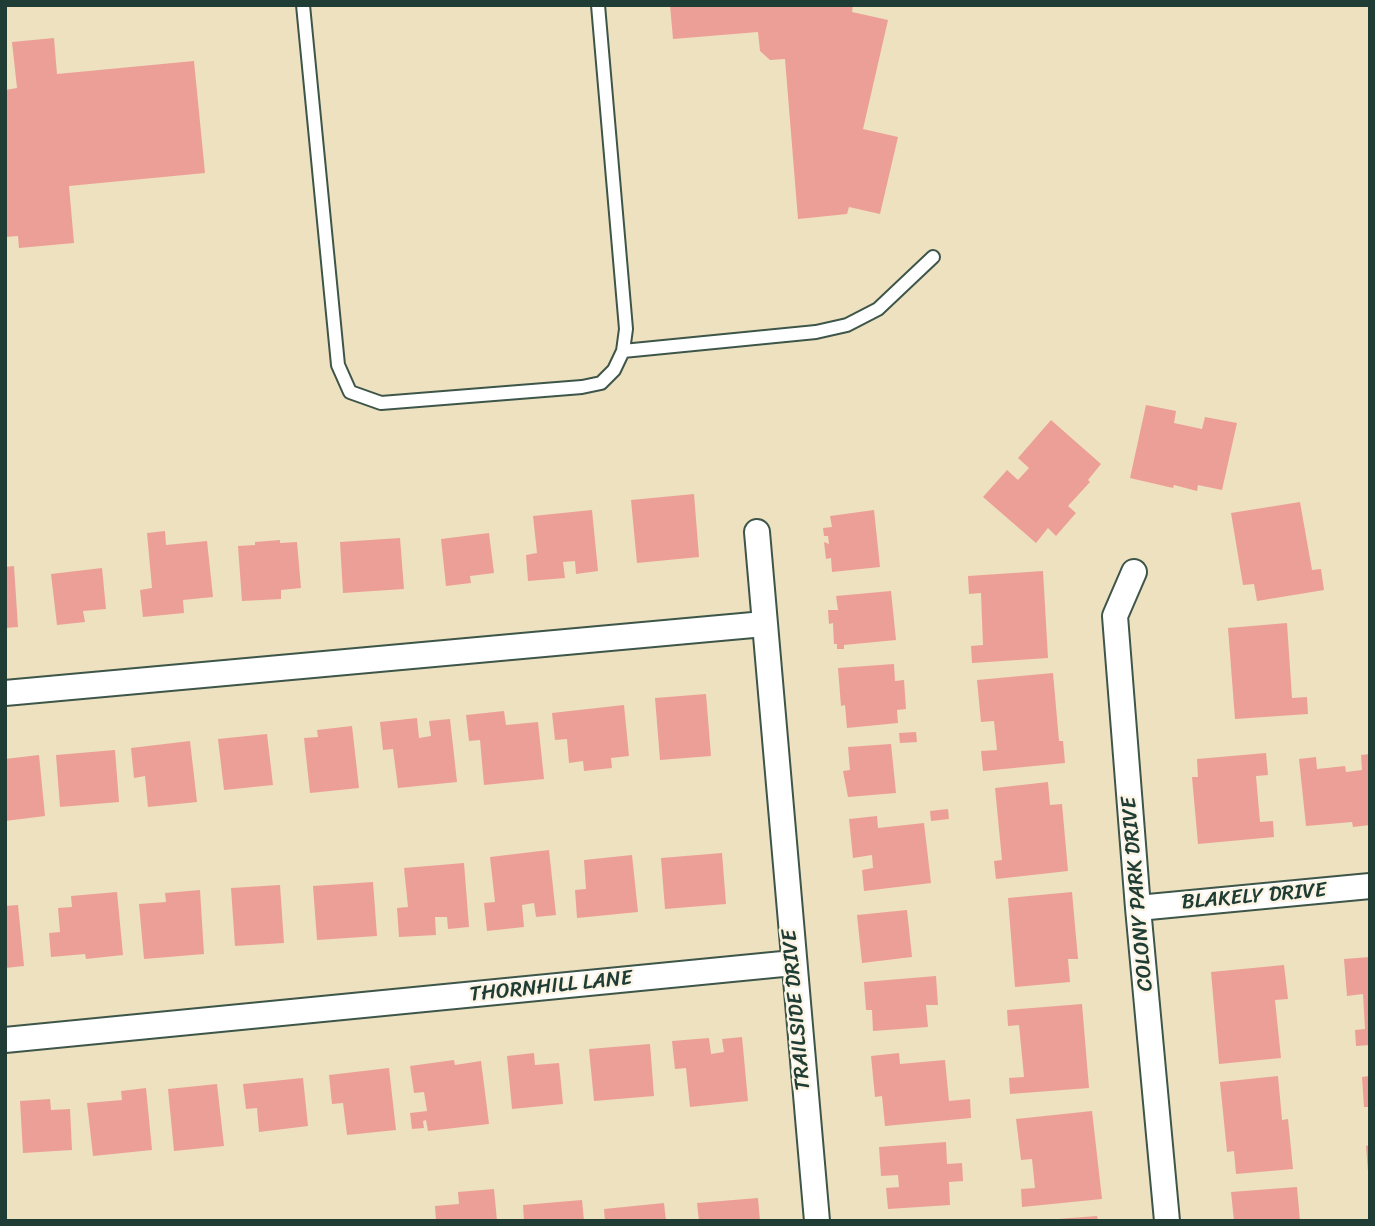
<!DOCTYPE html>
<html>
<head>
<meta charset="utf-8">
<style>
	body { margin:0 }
	#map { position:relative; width:1375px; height:1226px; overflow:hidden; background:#eee1bf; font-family:Sriracha,sans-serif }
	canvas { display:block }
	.frame { position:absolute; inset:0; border:7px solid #1f3d34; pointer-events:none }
</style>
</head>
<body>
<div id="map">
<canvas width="1375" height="1226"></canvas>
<div class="frame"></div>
</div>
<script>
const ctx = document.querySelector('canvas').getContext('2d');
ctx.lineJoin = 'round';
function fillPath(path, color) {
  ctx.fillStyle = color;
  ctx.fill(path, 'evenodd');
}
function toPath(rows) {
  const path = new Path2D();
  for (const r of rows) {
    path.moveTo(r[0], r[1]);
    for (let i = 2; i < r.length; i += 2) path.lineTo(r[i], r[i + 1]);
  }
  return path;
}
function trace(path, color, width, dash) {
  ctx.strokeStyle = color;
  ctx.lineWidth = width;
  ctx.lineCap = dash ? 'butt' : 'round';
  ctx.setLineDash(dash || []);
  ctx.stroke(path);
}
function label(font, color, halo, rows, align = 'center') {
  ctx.font = font + ' Sriracha,sans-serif';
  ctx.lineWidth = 5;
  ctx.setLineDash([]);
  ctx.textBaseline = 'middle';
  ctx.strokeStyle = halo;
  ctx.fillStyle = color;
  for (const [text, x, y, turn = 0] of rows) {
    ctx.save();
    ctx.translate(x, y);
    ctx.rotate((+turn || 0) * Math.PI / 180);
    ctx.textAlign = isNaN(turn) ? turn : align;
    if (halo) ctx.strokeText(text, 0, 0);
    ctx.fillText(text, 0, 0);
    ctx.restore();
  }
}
fillPath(toPath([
	[670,5,853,5,852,12,888,20,863,129,898,137,880,214,849,207,847,214,798,219,785,59,770,60,760,51,758,32,673,39],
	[54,38,57,74,194,61,205,173,69,186,74,243,19,248,18,236,5,237,5,90,17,88,12,42],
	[1146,405,1176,411,1174,423,1202,429,1205,417,1237,423,1222,490,1198,485,1197,491,1174,485,1173,488,1130,478],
	[1051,420,1101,464,1088,480,1090,482,1068,506,1076,513,1056,536,1048,528,1036,543,983,497,1007,470,1018,480,1029,468,1018,458],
	[694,494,699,557,637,563,631,500],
	[1300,502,1312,570,1321,569,1324,590,1257,601,1254,584,1243,585,1231,513],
	[592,510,598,571,576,574,575,561,563,562,565,578,528,581,526,555,537,553,533,516],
	[874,510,880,567,832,572,831,558,826,559,824,542,829,544,828,536,824,536,823,528,832,527,830,516],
	[165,531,166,545,207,541,213,597,183,600,184,613,143,617,140,590,152,588,147,533],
	[489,533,494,573,470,576,471,583,446,586,441,539],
	[400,538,404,589,343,593,340,542],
	[280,540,280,543,297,542,301,588,281,590,281,599,242,601,238,546,255,545,255,542],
	[14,566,18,627,5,628,5,567],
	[102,568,106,609,83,611,85,622,57,625,51,574],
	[1043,571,1048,658,972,663,971,646,983,645,982,620,981,593,969,594,968,576],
	[891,591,896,640,844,645,844,649,837,649,837,644,834,644,833,623,829,624,828,610,838,610,836,596],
	[1287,623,1292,698,1307,697,1308,714,1235,719,1228,628],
	[894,664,895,681,904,680,906,709,897,710,898,723,847,728,845,705,841,706,838,668],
	[1053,673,1059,741,1063,741,1065,763,983,771,981,751,997,750,994,721,981,722,977,680],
	[706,694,711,756,660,760,655,698],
	[624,705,629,756,611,758,612,768,584,771,583,761,569,763,567,739,555,740,552,713],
	[504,711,506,725,538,722,544,779,484,785,480,740,469,741,466,715],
	[417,718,419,738,431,736,429,721,450,719,457,782,398,788,393,749,383,750,380,722],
	[352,726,359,788,310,793,304,738,318,737,317,730],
	[916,732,917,742,900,743,899,733],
	[267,734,273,785,224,790,218,739],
	[190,741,197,802,148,807,145,776,134,778,131,748],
	[891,744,896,793,848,797,843,771,850,770,848,747],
	[115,750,119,802,60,807,56,755],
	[1266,753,1268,775,1256,776,1260,822,1273,821,1274,837,1198,844,1192,777,1198,777,1197,759],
	[1370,754,1370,825,1353,827,1352,822,1306,826,1299,759,1316,757,1317,769,1345,766,1346,772,1362,770,1361,755],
	[39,755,45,816,5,821,5,759],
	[1048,782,1050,805,1062,804,1068,871,996,879,994,861,1002,860,995,788],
	[948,809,949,819,931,821,930,811],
	[877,816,878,828,924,823,931,883,864,891,862,870,873,868,872,855,853,858,849,819],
	[549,850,556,915,536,917,534,903,522,905,524,927,487,931,484,903,495,902,490,857],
	[722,853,726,904,665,909,661,858],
	[632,855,638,912,577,918,575,890,586,889,584,860],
	[464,863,469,927,448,929,447,917,435,917,436,935,399,937,397,908,408,907,404,868],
	[373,882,377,936,317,940,313,886],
	[280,885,284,943,235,946,231,888],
	[200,890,204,954,144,959,139,904,166,902,165,893],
	[117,892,123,955,86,959,85,954,51,957,49,933,60,932,58,908,72,907,71,896],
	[1072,892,1078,959,1068,959,1070,982,1015,987,1008,898],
	[18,905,24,966,5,968,5,906],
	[907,910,912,957,862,963,857,915],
	[1370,957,1370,1045,1356,1046,1355,1030,1365,1029,1363,994,1347,996,1344,959],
	[1284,965,1288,999,1275,1000,1281,1058,1219,1064,1211,972],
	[936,976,938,1005,926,1005,928,1027,873,1031,872,1010,866,1010,864,982],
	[1082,1004,1089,1088,1010,1094,1009,1078,1024,1077,1019,1025,1008,1026,1007,1010],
	[742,1037,748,1101,690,1107,686,1068,675,1069,672,1041,709,1038,711,1054,724,1052,722,1039],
	[650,1044,654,1096,594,1101,589,1049],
	[534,1053,535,1065,559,1063,563,1104,512,1109,507,1056],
	[899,1053,900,1064,945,1060,949,1101,970,1099,971,1118,885,1126,882,1096,875,1097,871,1056],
	[454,1060,455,1065,481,1061,489,1124,428,1131,426,1120,423,1121,424,1128,412,1129,410,1113,427,1111,424,1092,414,1093,410,1066],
	[389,1068,396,1130,347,1135,343,1103,332,1104,329,1075],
	[1278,1076,1282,1120,1288,1119,1293,1169,1236,1174,1234,1151,1227,1152,1220,1082],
	[1370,1076,1370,1107,1364,1107,1362,1077],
	[303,1078,308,1126,259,1132,257,1108,246,1109,243,1084],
	[217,1084,224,1146,174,1151,168,1089],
	[146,1088,152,1150,93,1156,87,1103,122,1100,121,1091],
	[50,1099,51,1110,70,1109,72,1150,23,1153,20,1101],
	[1092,1111,1102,1199,1022,1207,1021,1189,1035,1188,1032,1159,1021,1160,1016,1119],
	[946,1142,947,1164,962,1163,963,1181,949,1182,950,1205,888,1209,886,1188,899,1187,898,1175,881,1176,879,1147],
	[1370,1145,1370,1172,1368,1172,1366,1146],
	[1297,1187,1300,1221,1234,1221,1231,1192],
	[494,1189,497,1221,436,1221,435,1206,459,1204,458,1192],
	[758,1198,760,1221,699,1221,697,1203],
	[582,1200,584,1221,524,1221,523,1205],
	[664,1203,666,1221,605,1221,604,1209],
	[1097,1216,1098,1221,1058,1221,1058,1219]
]), '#ec9f97');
const lane = toPath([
	[303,5,338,365,350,392,381,403,582,387,601,383,614,370,623,351,626,329,598,5],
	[623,351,816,332,847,325,878,309,933,257]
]);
const street = toPath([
	[757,532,817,1221],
	[1134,572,1115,616,1138,908,1167,1221],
	[5,693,764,624],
	[1138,908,1370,886],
	[5,1040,793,963]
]);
trace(lane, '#3e5649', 16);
trace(street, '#3e5649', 28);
trace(lane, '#fff', 12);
trace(street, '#fff', 24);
label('21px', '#1f3d34', '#fcf5e5', [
	["COLONY PARK DRIVE",1138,894,-95],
	["BLAKELY DRIVE",1254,897,-5],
	["THORNHILL LANE",551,987,-6],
	["TRAILSIDE DRIVE",797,1010,-95]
]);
</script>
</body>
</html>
